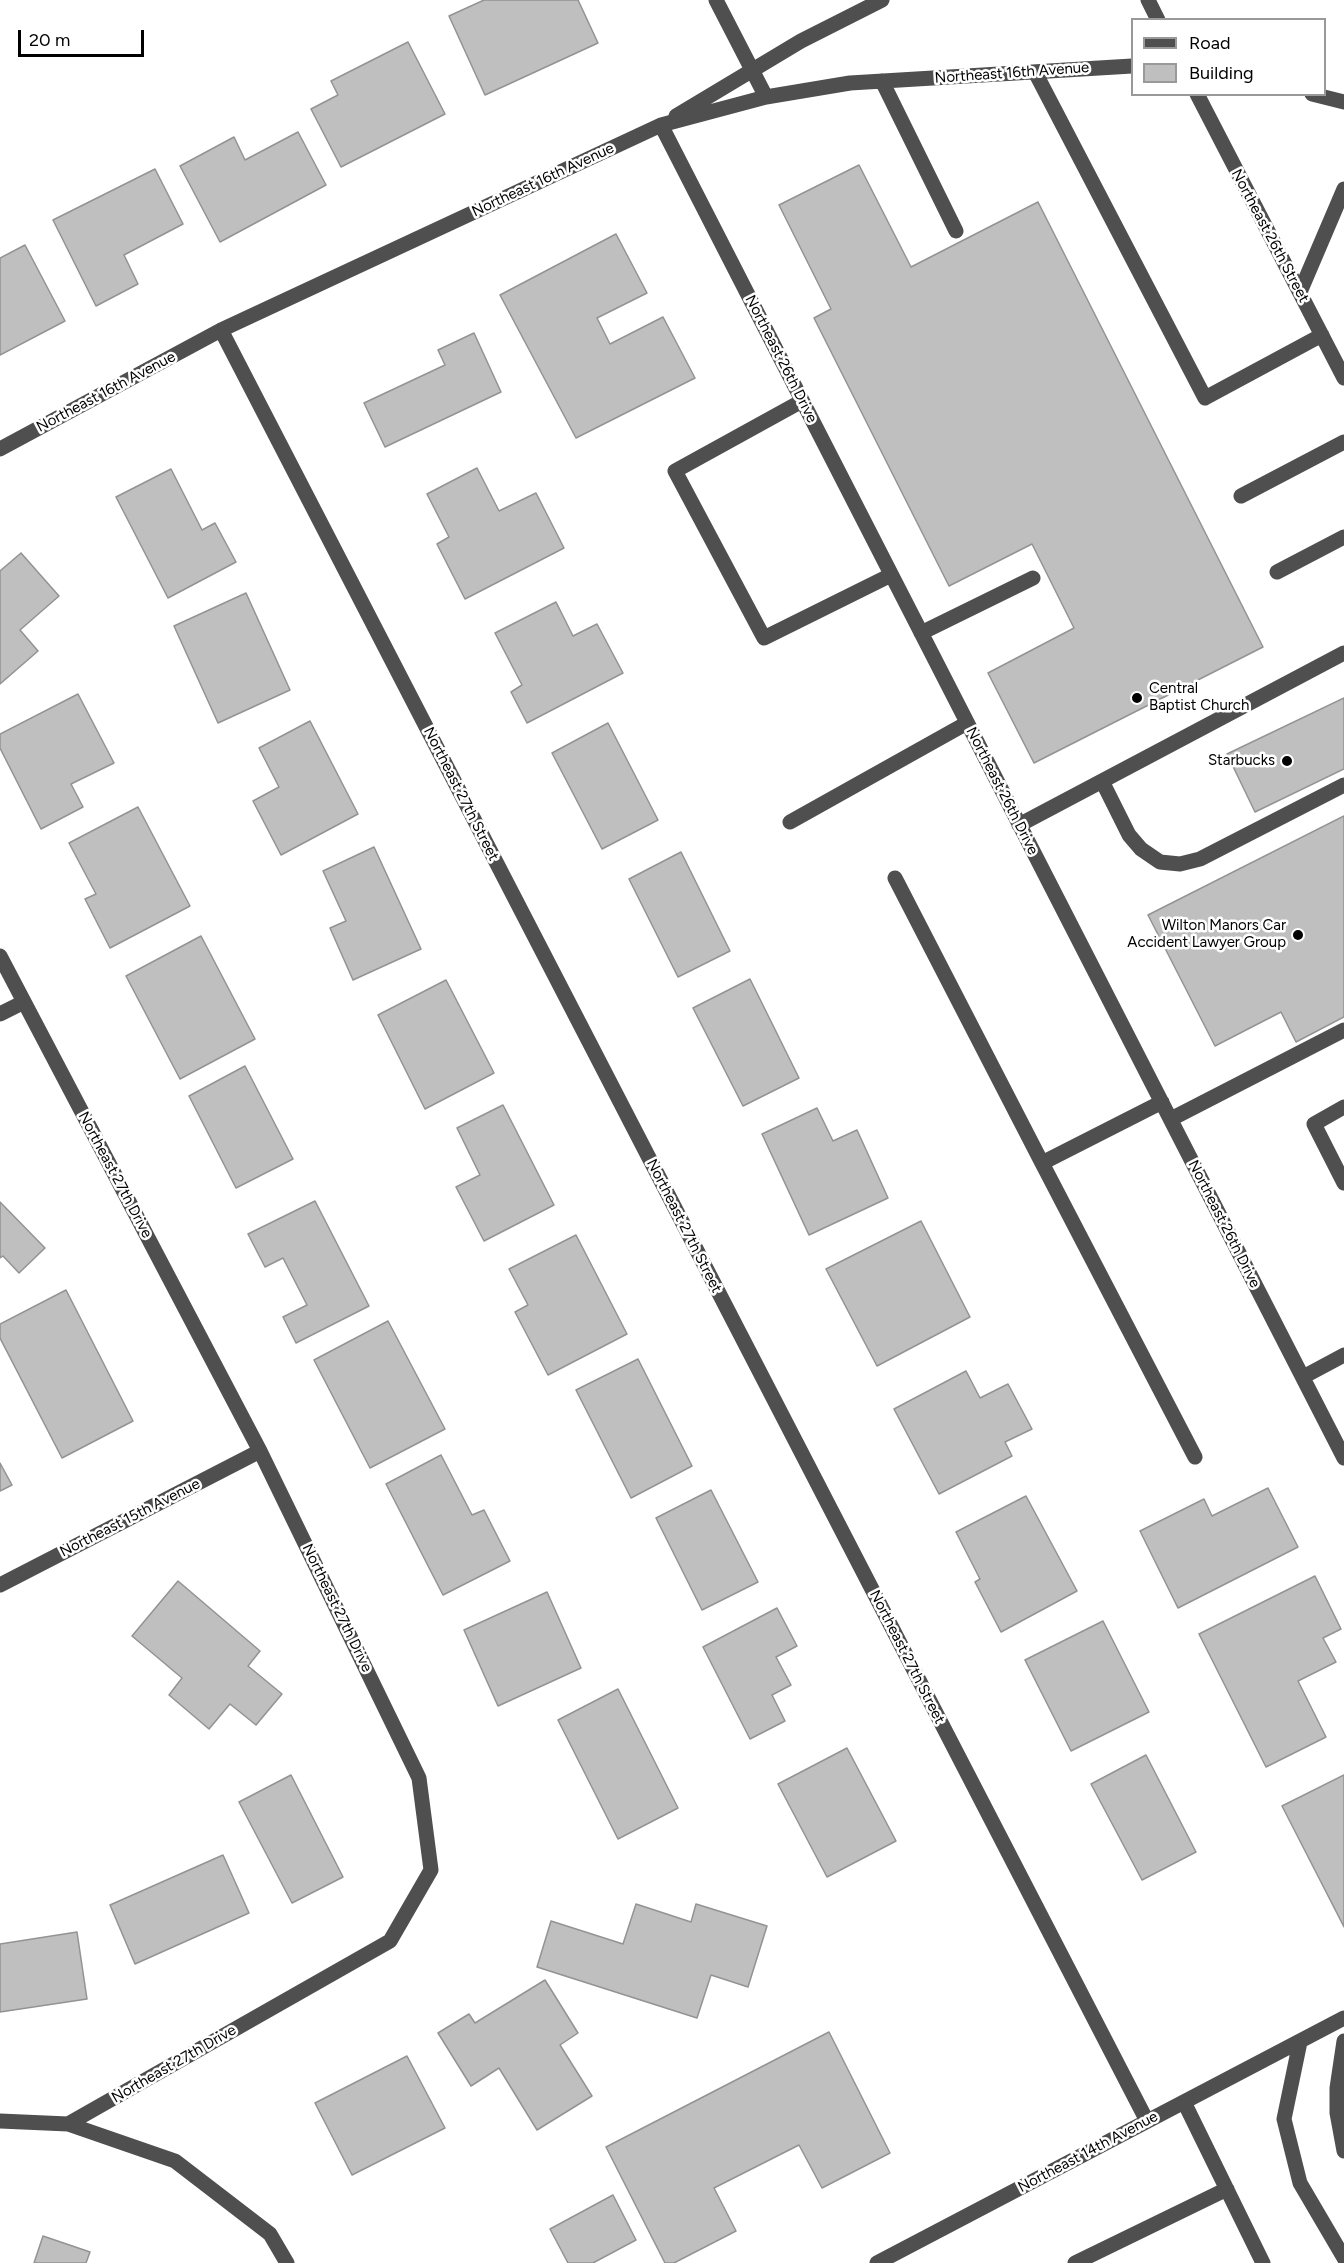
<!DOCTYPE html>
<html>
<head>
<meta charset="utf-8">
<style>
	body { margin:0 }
	#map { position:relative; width:1344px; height:2263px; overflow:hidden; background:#fff; font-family:Figtree,sans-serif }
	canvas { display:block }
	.legend { position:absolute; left:1131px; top:18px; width:195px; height:78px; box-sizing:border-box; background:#fff; border:2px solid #999; margin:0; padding:8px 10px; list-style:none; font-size:18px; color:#000 }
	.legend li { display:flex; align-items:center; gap:12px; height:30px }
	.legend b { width:30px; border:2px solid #999 }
	.scale { position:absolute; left:18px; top:30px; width:126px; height:27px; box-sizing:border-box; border:3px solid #000; border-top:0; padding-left:8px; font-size:18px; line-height:21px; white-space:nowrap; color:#000; -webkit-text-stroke:4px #fff; paint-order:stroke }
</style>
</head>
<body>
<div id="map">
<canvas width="1344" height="2263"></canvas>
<ul class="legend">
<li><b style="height:8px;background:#4f4f4f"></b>Road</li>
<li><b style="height:16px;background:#bfbfbf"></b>Building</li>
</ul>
<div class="scale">20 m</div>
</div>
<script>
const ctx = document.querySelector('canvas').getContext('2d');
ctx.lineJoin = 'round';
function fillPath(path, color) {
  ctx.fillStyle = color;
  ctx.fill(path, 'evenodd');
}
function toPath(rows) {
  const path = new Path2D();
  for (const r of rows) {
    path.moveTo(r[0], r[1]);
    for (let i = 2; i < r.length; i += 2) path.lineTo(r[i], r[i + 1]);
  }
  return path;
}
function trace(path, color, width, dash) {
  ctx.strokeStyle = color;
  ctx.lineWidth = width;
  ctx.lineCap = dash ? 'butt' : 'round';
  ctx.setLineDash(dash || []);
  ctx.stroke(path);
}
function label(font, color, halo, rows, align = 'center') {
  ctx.font = font + ' Figtree,sans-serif';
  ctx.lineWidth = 5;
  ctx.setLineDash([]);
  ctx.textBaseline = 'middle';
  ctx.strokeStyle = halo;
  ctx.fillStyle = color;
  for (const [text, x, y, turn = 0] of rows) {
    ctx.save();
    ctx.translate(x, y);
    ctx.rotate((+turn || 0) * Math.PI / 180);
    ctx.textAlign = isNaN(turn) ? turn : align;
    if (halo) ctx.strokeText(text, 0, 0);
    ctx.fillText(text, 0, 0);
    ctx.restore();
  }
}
const building = toPath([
	[484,0,578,0,598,43,485,95,449,16,484,0],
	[408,42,445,114,341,167,311,109,338,95,331,81,408,42],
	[298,132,326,185,220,242,180,166,234,137,245,160,298,132],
	[859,165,911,267,1038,202,1263,647,1034,763,988,673,1074,628,1032,544,949,586,814,318,831,309,779,205,859,165],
	[155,169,183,224,124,255,138,284,96,306,53,220,155,169],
	[616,234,647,293,597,318,610,344,663,317,695,378,576,438,500,295,616,234],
	[25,245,65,321,0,355,0,258,25,245],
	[474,333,501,392,385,447,364,403,445,365,438,350,474,333],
	[477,468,499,511,536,493,564,548,465,599,437,544,449,537,427,494,477,468],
	[171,469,202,530,215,523,236,562,168,598,116,497,171,469],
	[21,553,59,596,20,630,38,651,0,684,0,571,21,553],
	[246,593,290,690,218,723,174,626,246,593],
	[556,602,573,636,597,624,623,673,527,723,511,692,522,685,495,633,556,602],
	[78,694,114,763,71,784,83,807,41,829,0,748,0,734,78,694],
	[1344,698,1344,769,1255,812,1227,754,1344,698],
	[310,721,358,814,281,855,253,801,279,787,259,748,310,721],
	[608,723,658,820,602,849,552,753,608,723],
	[138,807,190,906,110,948,85,899,96,894,69,843,138,807],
	[1344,816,1344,1017,1296,1042,1281,1012,1215,1046,1148,915,1344,816],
	[374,847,421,949,353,980,330,928,346,921,323,871,374,847],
	[681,852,730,951,678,977,629,879,681,852],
	[201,936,255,1039,180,1079,126,976,201,936],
	[750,979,799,1078,743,1106,693,1008,750,979],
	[446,980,494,1073,425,1109,378,1015,446,980],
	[245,1066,293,1159,236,1188,189,1096,245,1066],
	[503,1105,554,1205,484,1241,456,1187,480,1175,457,1128,503,1105],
	[817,1108,833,1141,857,1130,888,1198,809,1235,762,1134,817,1108],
	[315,1201,369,1306,296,1343,283,1317,307,1305,283,1258,265,1267,248,1234,315,1201],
	[0,1202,45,1248,19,1273,3,1256,0,1258,0,1202],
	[921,1221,970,1317,877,1366,826,1269,921,1221],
	[576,1235,627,1334,548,1375,515,1312,528,1305,509,1269,576,1235],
	[66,1290,133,1421,62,1458,0,1338,0,1324,66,1290],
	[388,1321,445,1429,370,1468,314,1360,388,1321],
	[638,1359,692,1466,631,1498,576,1390,638,1359],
	[966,1371,980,1398,1008,1384,1032,1429,1005,1442,1012,1456,939,1494,894,1409,966,1371],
	[441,1455,472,1515,484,1510,510,1561,443,1595,386,1484,441,1455],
	[0,1463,12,1485,0,1491,0,1463],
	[1268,1488,1298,1547,1178,1608,1140,1531,1204,1499,1212,1516,1268,1488],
	[711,1490,758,1582,702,1610,656,1518,711,1490],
	[1026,1496,1077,1591,1001,1632,975,1582,980,1579,956,1532,1026,1496],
	[1315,1576,1341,1629,1323,1638,1336,1662,1298,1681,1326,1737,1266,1767,1199,1634,1315,1576],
	[178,1581,260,1651,248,1666,282,1694,256,1725,230,1704,209,1729,169,1695,182,1678,132,1636,178,1581],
	[547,1592,581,1668,498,1706,464,1630,547,1592],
	[777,1608,797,1646,776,1657,791,1685,772,1695,785,1721,750,1739,703,1647,777,1608],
	[1103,1621,1149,1712,1071,1751,1025,1660,1103,1621],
	[618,1689,678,1808,618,1839,558,1720,618,1689],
	[847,1748,896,1841,827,1877,778,1784,847,1748],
	[1146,1755,1196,1852,1142,1880,1091,1784,1146,1755],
	[291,1775,343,1877,292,1903,239,1802,291,1775],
	[1344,1775,1344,1927,1282,1806,1344,1775],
	[223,1855,249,1913,135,1964,110,1905,223,1855],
	[636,1904,691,1922,696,1904,767,1926,748,1987,711,1975,697,2018,537,1967,551,1921,623,1944,636,1904],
	[77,1932,87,1999,0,2012,0,1944,77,1932],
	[545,1980,578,2033,560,2045,592,2096,537,2130,499,2068,471,2086,438,2033,469,2014,475,2023,545,1980],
	[829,2032,890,2153,822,2188,799,2145,714,2188,736,2231,674,2263,665,2263,606,2147,829,2032],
	[407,2056,445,2128,352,2175,315,2103,407,2056],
	[613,2195,636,2240,593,2263,568,2263,550,2229,613,2195],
	[43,2236,90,2252,86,2263,34,2263,43,2236]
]);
fillPath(building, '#bfbfbf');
trace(building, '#939393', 1.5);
trace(toPath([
	[716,0,766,97],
	[1148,0,1158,20],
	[1035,72,1205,398,1322,335],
	[882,81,956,231],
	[1197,94,1344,378],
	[1312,94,1344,102],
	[676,116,801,41,882,0],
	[661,125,1344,1458],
	[1300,292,1344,189],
	[221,330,1147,2121],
	[802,401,675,471,764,638,891,575],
	[0,449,221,330,661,125,766,97,850,83,1132,66],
	[1241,496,1344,442],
	[1277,572,1344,537],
	[921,633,1033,578],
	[1102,781,1129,835,1141,849,1160,862,1180,864,1200,859,1344,785],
	[790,822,967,723],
	[1019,825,1344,653],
	[895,878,1042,1163],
	[0,956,260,1451,419,1778,431,1870,390,1941,68,2124],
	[0,1014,24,1002],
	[1162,1102,1042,1163,1195,1457],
	[1344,1107,1314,1124,1344,1183],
	[1171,1119,1344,1030],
	[1303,1377,1344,1355],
	[0,1585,260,1451],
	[1344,2041,1337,2088,1337,2113,1344,2151],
	[1300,2042,1284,2119,1300,2183,1344,2258],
	[1184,2102,1263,2263],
	[0,2121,68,2124,175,2161,270,2234,287,2263],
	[877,2263,1344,2018],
	[1075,2263,1227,2189]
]), '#4f4f4f', 15);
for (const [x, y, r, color] of [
	[1137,698,6,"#000"],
	[1287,761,6,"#000"],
	[1298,935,6,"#000"]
]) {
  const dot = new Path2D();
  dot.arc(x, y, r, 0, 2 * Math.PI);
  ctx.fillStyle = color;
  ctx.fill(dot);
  trace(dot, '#fff', 2);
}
label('15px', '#000', '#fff', [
	["Northeast 16th Avenue",1012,73,-4],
	["Northeast 16th Avenue",543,180,-25],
	["Northeast 26th Street",1270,236,62],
	["Northeast 26th Drive",781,359,63],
	["Northeast 16th Avenue",106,392,-28],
	["Northeast 26th Drive",1002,791,63],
	["Northeast 27th Street",461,794,63],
	["Northeast 27th Drive",115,1175,62],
	["Northeast 26th Drive",1224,1224,63],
	["Northeast 27th Street",684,1226,63],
	["Northeast 15th Avenue",130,1518,-27],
	["Northeast 27th Drive",337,1608,64],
	["Northeast 27th Street",907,1657,63],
	["Northeast 27th Drive",174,2064,-30],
	["Northeast 14th Avenue",1088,2152,-28]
]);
label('15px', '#000', '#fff', [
	["Central",1149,689,"left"],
	["Baptist Church",1149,706,"left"],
	["Starbucks",1275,761],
	["Wilton Manors Car",1286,926],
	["Accident Lawyer Group",1286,943]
], 'right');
</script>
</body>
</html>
